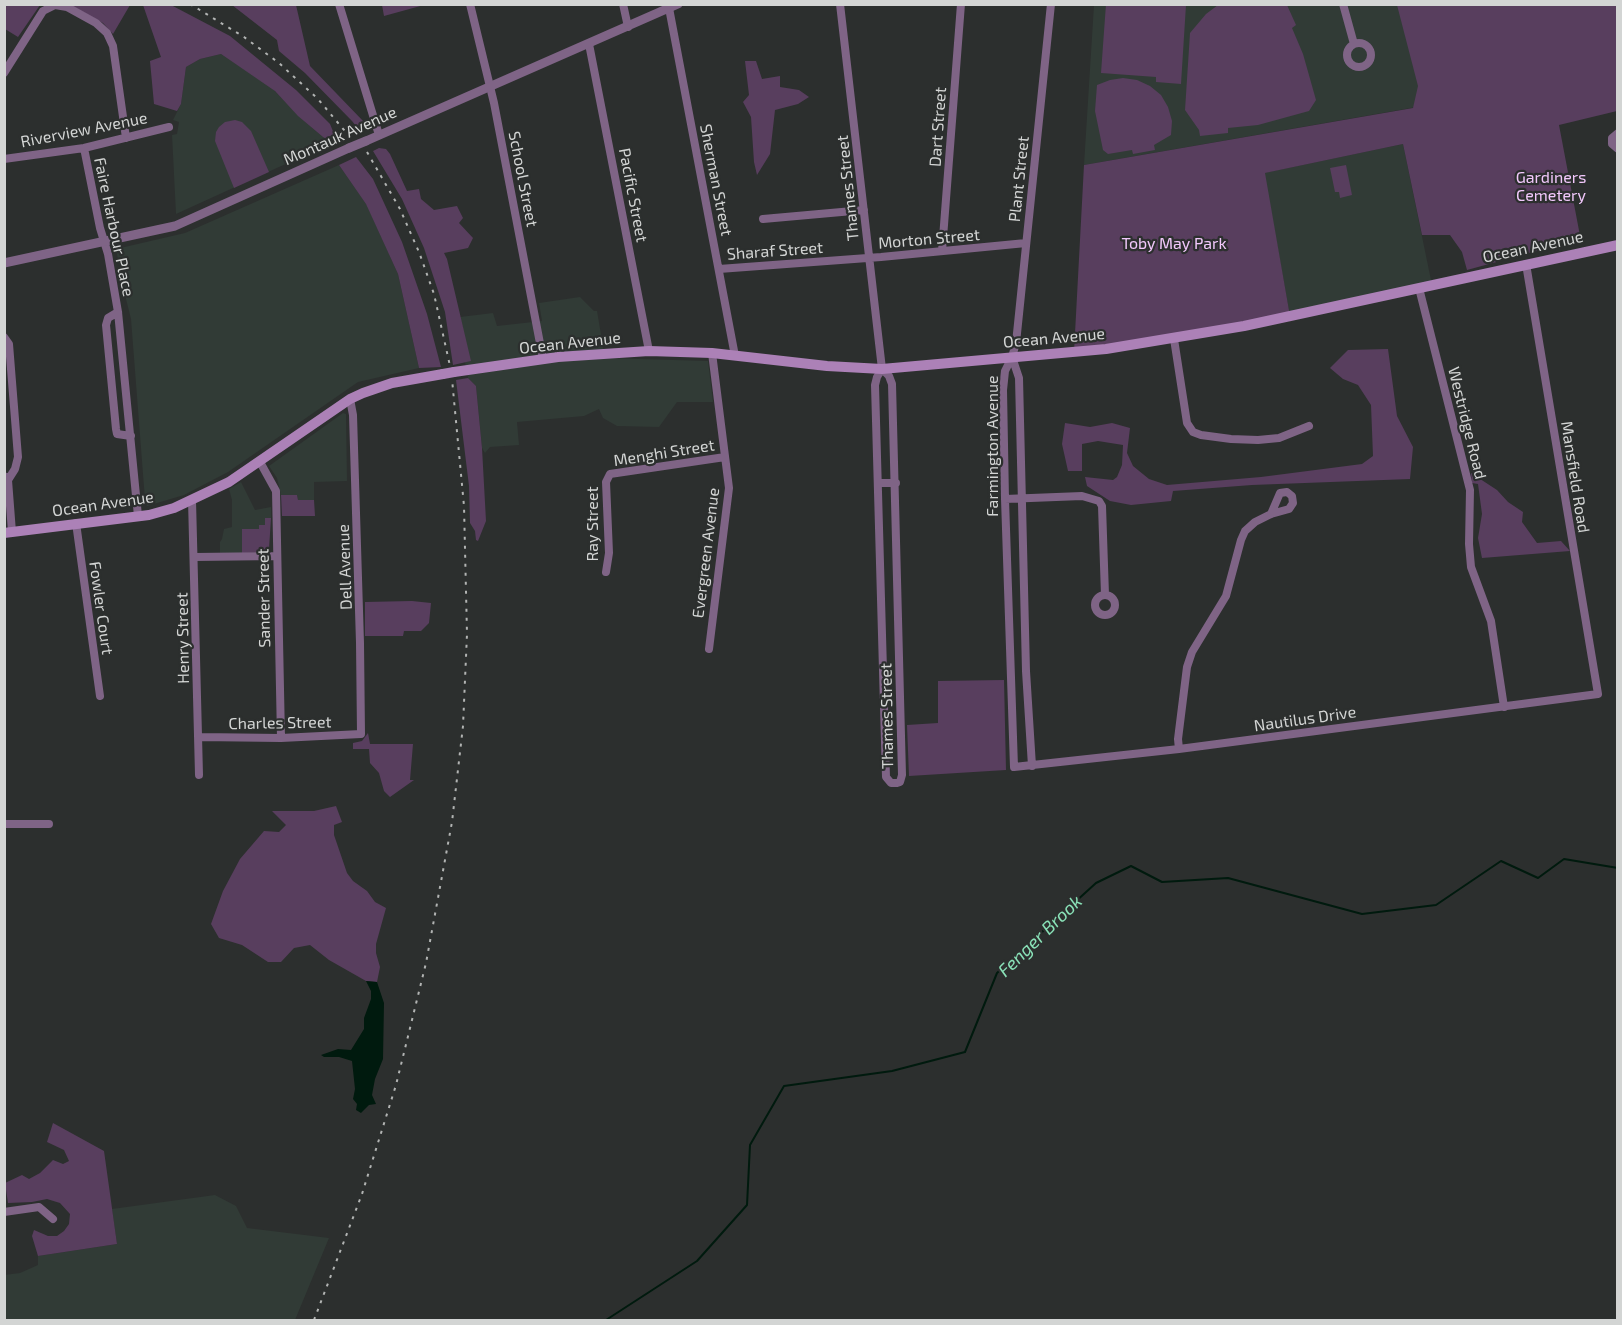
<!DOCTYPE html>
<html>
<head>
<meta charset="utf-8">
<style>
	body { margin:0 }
	#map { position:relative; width:1622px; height:1325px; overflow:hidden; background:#2c2f2e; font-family:"Exo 2",sans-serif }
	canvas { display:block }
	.frame { position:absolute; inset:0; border:6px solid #d3d5d4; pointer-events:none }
</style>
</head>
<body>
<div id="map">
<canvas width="1622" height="1325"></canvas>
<div class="frame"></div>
</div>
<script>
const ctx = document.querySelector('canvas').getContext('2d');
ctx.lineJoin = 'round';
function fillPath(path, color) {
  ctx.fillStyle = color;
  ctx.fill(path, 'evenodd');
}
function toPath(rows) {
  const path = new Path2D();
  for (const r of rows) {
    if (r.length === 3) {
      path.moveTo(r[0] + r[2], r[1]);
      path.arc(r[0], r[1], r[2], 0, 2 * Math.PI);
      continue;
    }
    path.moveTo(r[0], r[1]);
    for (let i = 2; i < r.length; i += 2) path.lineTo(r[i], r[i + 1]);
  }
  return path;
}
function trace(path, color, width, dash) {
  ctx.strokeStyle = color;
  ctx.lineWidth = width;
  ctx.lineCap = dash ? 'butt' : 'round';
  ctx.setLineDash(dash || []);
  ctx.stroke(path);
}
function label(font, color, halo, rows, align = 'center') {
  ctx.font = font + ' "Exo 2",sans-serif';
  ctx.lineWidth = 4.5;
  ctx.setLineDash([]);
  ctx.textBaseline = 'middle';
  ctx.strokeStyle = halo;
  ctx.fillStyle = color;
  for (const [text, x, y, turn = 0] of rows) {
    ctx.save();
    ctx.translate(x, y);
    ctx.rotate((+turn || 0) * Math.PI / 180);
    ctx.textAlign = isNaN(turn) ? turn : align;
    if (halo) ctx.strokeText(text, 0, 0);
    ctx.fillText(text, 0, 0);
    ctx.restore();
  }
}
fillPath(toPath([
	[1094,5,1461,5,1468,98,1084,165],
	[221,54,272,88,302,119,323,137,336,141,176,214,172,135,177,134,179,122,173,120,181,104,186,67,200,59],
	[1403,144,1432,285,1290,316,1264,173],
	[339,165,367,205,398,274,419,368,358,382,228,472,184,495,147,506,145,500,131,319,125,295,116,249,185,233],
	[580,297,594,311,597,311,605,358,708,361,713,402,677,402,659,427,617,426,603,418,599,409,584,416,517,422,519,445,490,447,485,453,482,448,476,386,468,378,465,362,470,361,460,317,493,313,497,326,542,321,539,303],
	[343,413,346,414,347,481,314,482,314,500,298,500,297,495,281,495,277,478,269,466],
	[241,482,255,510,271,507,271,518,265,518,265,525,260,529,242,553,220,554,220,542,222,539,224,529,232,527,232,500,229,489],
	[215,1195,236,1206,247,1228,329,1238,295,1320,5,1320,4,1275,20,1273,38,1265,38,1256,117,1244,112,1209]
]), '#313b36');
fillPath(toPath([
	[5,4,40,4,40,5,18,37,5,29],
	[1106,4,1186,5,1181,84,1156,82,1156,77,1101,73],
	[70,5,130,5,113,34,103,23],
	[143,5,171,5,230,36,296,90,330,124,337,141,330,141,323,137,298,116,275,91,221,54,200,59,186,67,181,104,177,111,154,104,150,61,161,57],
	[232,5,296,5,310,66,364,122,361,130,360,131,352,121,305,73,279,51,277,40],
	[382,5,382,4,424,5,384,16],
	[1218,5,1287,5,1296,25,1292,28,1303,54,1316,100,1309,111,1258,125,1228,128,1228,133,1200,136,1199,130,1185,110,1190,33,1206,14],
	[1397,5,1617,5,1617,111,1559,125,1581,241,1544,249,1467,270,1462,252,1450,235,1422,235,1403,144,1265,173,1290,316,1074,352,1084,165,1413,108,1418,86],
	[745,61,756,61,762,79,780,76,780,87,799,90,809,97,798,104,775,110,770,154,757,175,754,162,751,117,743,102,749,95],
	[1123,78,1137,80,1150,86,1161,95,1168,107,1172,121,1171,135,1154,145,1155,150,1133,154,1132,150,1108,154,1103,150,1095,111,1097,85,1110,80],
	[235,120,242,122,251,131,269,172,234,188,215,141,216,132,219,127,225,122],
	[379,148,386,149,390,154,407,191,419,189,421,199,434,210,457,206,463,218,459,223,473,238,468,248,444,253,447,259,471,361,453,365,445,312,424,248,402,199,373,151],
	[356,157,373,179,402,242,427,314,441,367,419,368,398,274,366,204,339,165],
	[1346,165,1352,195,1340,198,1339,192,1335,192,1330,168],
	[1388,349,1397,416,1413,447,1410,479,1252,485,1173,491,1171,501,1131,505,1110,501,1087,486,1085,477,1113,480,1117,477,1122,465,1123,445,1098,441,1082,444,1082,471,1068,471,1062,444,1065,423,1090,427,1112,423,1130,428,1127,453,1133,466,1149,479,1167,485,1261,477,1362,464,1373,456,1371,405,1358,385,1343,379,1330,368,1348,350],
	[468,378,476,386,482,448,486,521,478,541,476,540,475,531,470,523,469,486,456,380],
	[1471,473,1497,490,1508,502,1523,512,1522,522,1537,543,1561,541,1570,551,1482,558,1478,538,1482,514,1478,484,1472,483],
	[281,495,297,495,298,500,314,500,315,516,282,516],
	[265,518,271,518,269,549,267,552,242,553,242,529,259,529,259,525,265,525],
	[412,601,431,603,429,623,421,631,404,631,403,636,365,636,365,602],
	[1004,680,1006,770,909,776,907,725,938,723,938,681],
	[368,733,370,744,413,744,410,780,414,780,390,797,384,791,379,773,370,763,369,749,353,749,353,743,362,741],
	[336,806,342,822,334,825,334,835,347,873,353,881,367,891,375,902,386,908,376,944,376,953,380,967,377,982,366,981,329,960,310,945,294,948,281,962,268,962,242,945,219,938,211,924,223,891,240,859,264,831,279,832,286,825,272,811,314,811],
	[53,1123,104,1151,117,1244,38,1256,32,1236,34,1230,48,1236,57,1236,64,1231,69,1224,70,1214,60,1203,47,1199,32,1202,8,1203,5,1183,22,1175,29,1179,40,1173,53,1160,63,1164,69,1161,64,1150,47,1142]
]), '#583e5e');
fillPath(toPath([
	[366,981,377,982,384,1003,383,1059,375,1079,372,1095,376,1104,369,1105,361,1113,356,1110,357,1104,353,1099,355,1089,352,1061,339,1057,324,1057,321,1055,338,1049,351,1050,364,1029,364,1018,371,999,371,991]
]), '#001a0e');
trace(toPath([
	[606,1320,697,1261,747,1205,750,1145,784,1086,892,1071,965,1052,997,973,1096,883,1131,866,1162,882,1228,878,1362,914,1436,905,1501,861,1538,878,1564,859,1618,868]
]), '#001a0e', 2);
trace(toPath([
	[339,4,379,135],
	[470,4,494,103,543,359],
	[623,4,628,27],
	[840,4,882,369,889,376,892,384,902,775,900,782,897,783,891,783,886,777,875,385,877,377,882,369],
	[1051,4,1016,343,1012,357,1005,371,1003,390,1005,499,1014,767,1179,749,1598,694,1526,264],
	[1343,4,1354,44],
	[669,8,735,356],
	[1359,55,12],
	[589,44,649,351],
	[4,73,43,11,55,5,67,7,96,23,107,33,113,46,126,138],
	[1618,133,1612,138,1612,144,1618,149],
	[84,148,100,228,108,254,118,312,138,516],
	[4,159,84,148,169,127],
	[763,219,864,210],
	[942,251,961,4],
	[719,269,881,257,1026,243],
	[1419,288,1470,490,1469,544,1471,567,1491,621,1504,707],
	[118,312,108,318,106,325,116,429,117,434,131,436],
	[4,337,9,344,18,457,15,469,8,480],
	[1174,339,1187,423,1193,432,1201,435,1231,439,1258,440,1279,438,1309,426],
	[1012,357,1019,378,1026,671,1032,766],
	[260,462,276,491,281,738],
	[6,477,8,480,12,532],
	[878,483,896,483],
	[1005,499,1082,496,1099,501,1102,506,1105,595],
	[192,500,199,775],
	[76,523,100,696],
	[195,557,277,556],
	[606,572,609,553,606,482,610,474,725,457],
	[1105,605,10],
	[709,649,729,488,712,353],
	[199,737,281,738,361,734,360,643,353,415,350,399],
	[1179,749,1178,739,1187,667,1192,652,1226,596,1241,540,1245,531,1255,522,1271,514,1289,509,1293,503,1292,496,1287,492,1280,493,1271,514],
	[4,824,49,824],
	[4,1212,39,1207,53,1219]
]), '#7f6486', 8);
trace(toPath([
	[366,141,678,4],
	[4,263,175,226,349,148]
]), '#7f6486', 9);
trace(toPath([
	[454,372,558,357,649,351,712,353,827,366,882,369,1106,349,1244,326,1618,245],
	[4,533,149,515,174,508,229,482,350,399,363,393,392,383,443,374]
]), '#ac81b7', 10);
trace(toPath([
	[190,4,244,37,279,63,318,99,349,136],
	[367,152,400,209,419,252,434,294,450,366],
	[314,1320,362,1194,396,1085,426,963,452,822,463,726,467,634,464,506,452,379]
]), '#b2b4b3', 2, [3, 6]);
trace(toPath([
	[349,148,366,141]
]), '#7f6486', 9);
trace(toPath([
	[443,374,454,372]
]), '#ac81b7', 10);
label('16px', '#d3d5d4', '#2c2f2e', [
	["Dart Street",938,127,-86],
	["Riverview Avenue",84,130,-11],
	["Montauk Avenue",340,136,-24],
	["School Street",523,179,79],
	["Plant Street",1019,179,-84],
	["Sherman Street",716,180,79],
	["Thames Street",848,188,-96],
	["Pacific Street",633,195,79],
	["Faire Harbour Place",114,227,78],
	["Morton Street",929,239,-5],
	["Ocean Avenue",1533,247,-12],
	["Sharaf Street",775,251,-4],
	["Ocean Avenue",1054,338,-5],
	["Ocean Avenue",570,343,-6],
	["Westridge Road",1467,423,76],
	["Farmington Avenue",993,446,-90],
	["Menghi Street",664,453,-9],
	["Mansfield Road",1575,477,81],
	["Ocean Avenue",103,504,-8],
	["Ray Street",593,524,-90],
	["Evergreen Avenue",706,553,-83],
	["Dell Avenue",345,567,-92],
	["Sander Street",264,598,-91],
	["Fowler Court",101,608,82],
	["Henry Street",183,638,-91],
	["Thames Street",887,716,-91],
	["Nautilus Drive",1305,719,-8],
	["Charles Street",280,723,-1]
]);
label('16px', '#f2c8fc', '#2c2f2e', [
	["Gardiners",1551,178],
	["Cemetery",1551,196],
	["Toby May Park",1174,244]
]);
label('italic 18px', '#8ae2b8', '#2c2f2e', [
	["Fenger Brook",1040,936,-44]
]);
</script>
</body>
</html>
